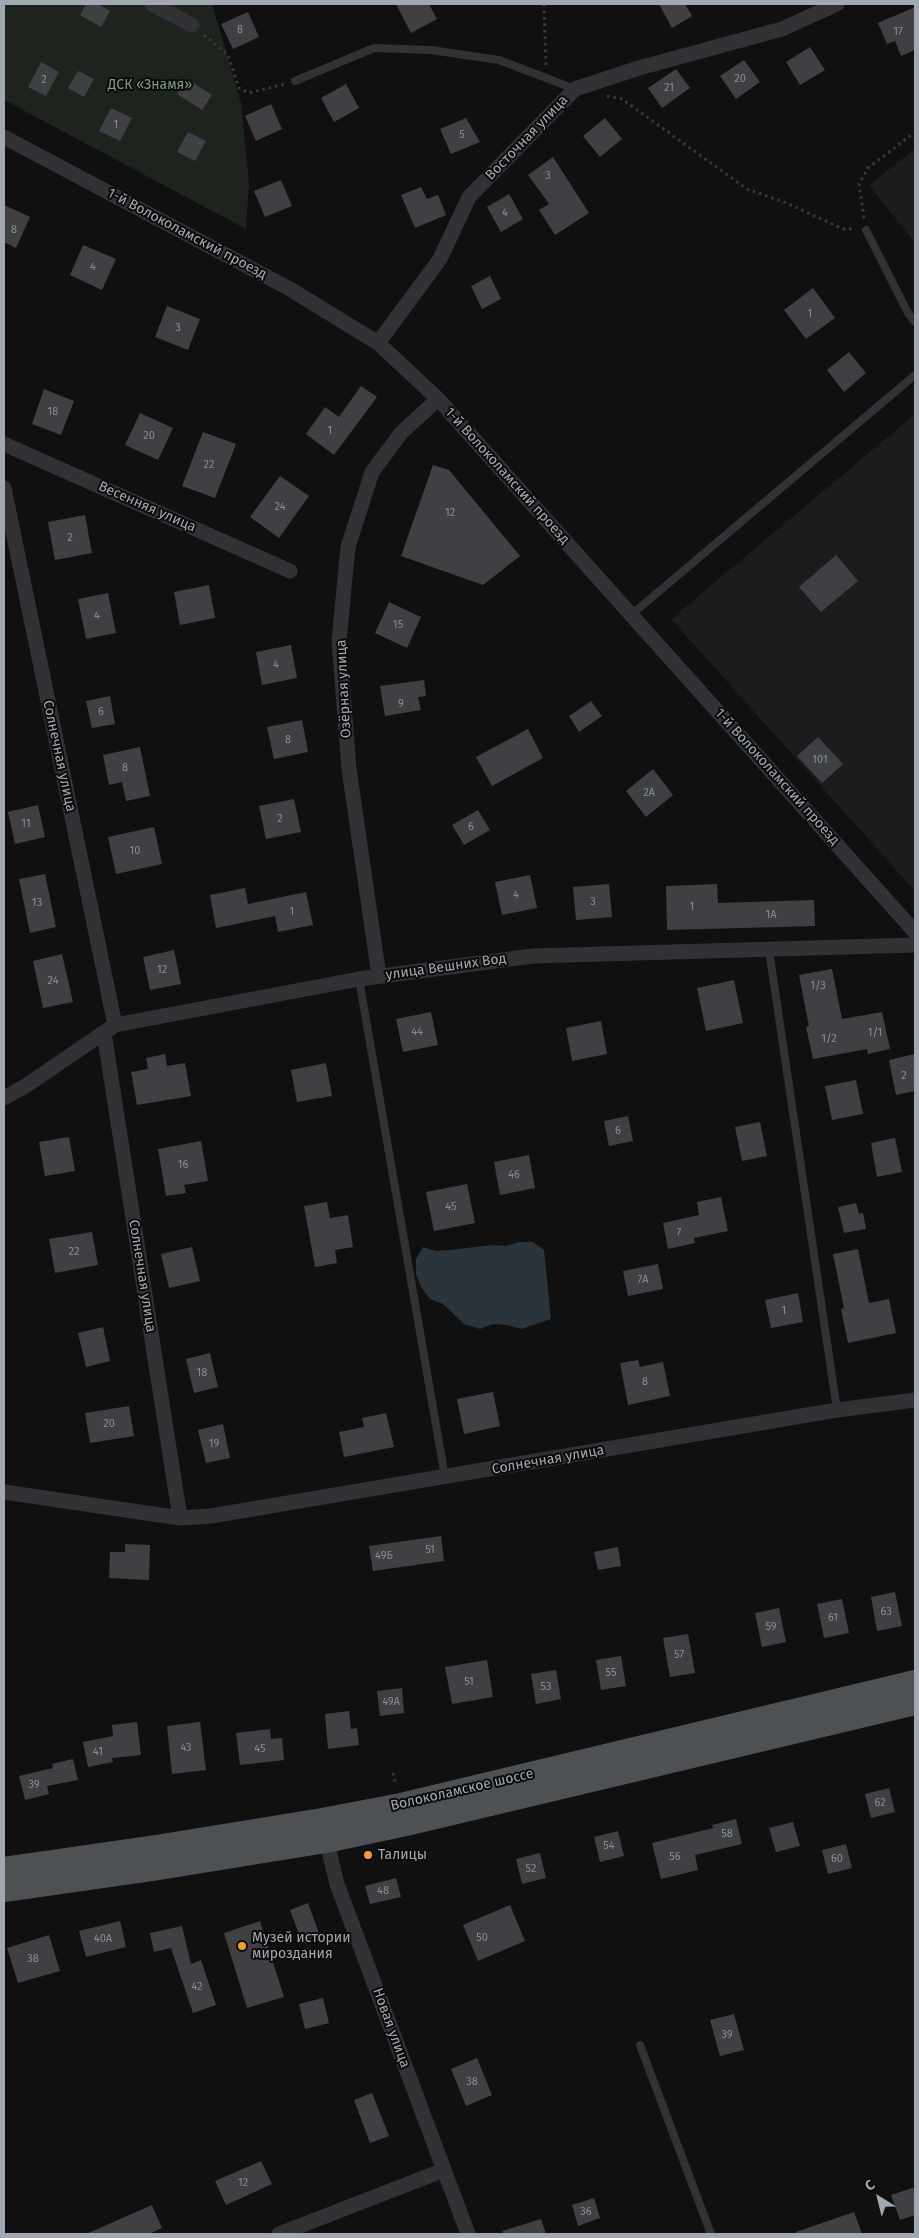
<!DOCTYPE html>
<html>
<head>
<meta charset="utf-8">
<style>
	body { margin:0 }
	#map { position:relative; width:919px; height:2238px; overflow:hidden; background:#101011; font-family:"Fira Sans",sans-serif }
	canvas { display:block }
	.frame { position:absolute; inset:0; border:5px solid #a1a8b2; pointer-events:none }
	.north { position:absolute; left:854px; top:2173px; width:50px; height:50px; -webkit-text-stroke:4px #0b0b0c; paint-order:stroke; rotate:324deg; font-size:14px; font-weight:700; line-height:20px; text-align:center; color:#a1a8b2 }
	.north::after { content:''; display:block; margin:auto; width:18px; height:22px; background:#a1a8b2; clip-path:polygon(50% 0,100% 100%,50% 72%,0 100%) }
</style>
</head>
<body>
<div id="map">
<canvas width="919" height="2238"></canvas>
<div class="frame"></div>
<div class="north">С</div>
</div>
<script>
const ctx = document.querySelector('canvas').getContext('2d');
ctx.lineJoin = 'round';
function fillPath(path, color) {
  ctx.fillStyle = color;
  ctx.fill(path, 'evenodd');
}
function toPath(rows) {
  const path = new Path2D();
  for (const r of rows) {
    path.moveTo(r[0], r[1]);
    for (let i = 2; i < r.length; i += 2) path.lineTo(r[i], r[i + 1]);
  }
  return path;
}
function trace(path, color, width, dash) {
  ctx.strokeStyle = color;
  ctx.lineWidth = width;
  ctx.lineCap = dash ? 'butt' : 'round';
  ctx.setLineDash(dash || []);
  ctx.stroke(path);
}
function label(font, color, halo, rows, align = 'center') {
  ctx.font = font + ' "Fira Sans",sans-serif';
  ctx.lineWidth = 4;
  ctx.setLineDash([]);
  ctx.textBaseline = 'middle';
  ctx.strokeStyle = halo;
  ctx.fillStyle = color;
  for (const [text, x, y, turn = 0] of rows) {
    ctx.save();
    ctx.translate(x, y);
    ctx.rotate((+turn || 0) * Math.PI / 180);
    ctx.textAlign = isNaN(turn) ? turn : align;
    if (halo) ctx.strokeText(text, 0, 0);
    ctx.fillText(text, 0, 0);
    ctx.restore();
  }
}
fillPath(toPath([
	[915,149,915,243,869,185],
	[915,414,915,891,671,619]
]), '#1c1c1e');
fillPath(toPath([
	[4,4,212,4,241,103,249,182,246,229,4,100]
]), '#1d241d');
fillPath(toPath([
	[519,1242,533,1242,544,1250,551,1319,521,1329,507,1325,493,1324,480,1329,464,1324,443,1304,430,1299,421,1287,416,1274,416,1259,423,1247,436,1251,450,1250,492,1245,506,1246]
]), '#2a343a');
fillPath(toPath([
	[86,4,98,4,110,11,101,27,80,15],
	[396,4,429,4,437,19,411,33],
	[659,4,685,4,692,16,672,28],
	[915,7,915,50,901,56,895,41,887,44,878,23],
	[248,12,259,37,233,49,221,24],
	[810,47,825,70,800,85,786,62],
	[744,60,760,82,736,99,720,76],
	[41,62,59,72,46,96,28,87],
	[676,69,690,88,662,108,648,88],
	[78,71,94,79,84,97,68,88],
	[187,79,212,95,202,110,177,94],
	[346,84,359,108,334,122,321,98],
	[271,104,282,129,256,141,245,116],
	[111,108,132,118,120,141,99,131],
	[466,118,480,142,451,154,440,129],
	[605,118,622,139,600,157,583,136],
	[188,132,206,141,195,161,177,152],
	[553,157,589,213,555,235,539,210,549,204,528,175],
	[281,180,292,206,265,217,254,191],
	[421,187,427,199,438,195,446,215,415,228,401,195],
	[509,194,523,219,501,232,487,207],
	[4,205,30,217,16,248,4,242],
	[83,245,116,259,102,290,70,275],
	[490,276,501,299,482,309,471,286],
	[813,288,835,318,806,339,784,310],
	[167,306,200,319,188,350,155,337],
	[849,352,866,373,844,392,827,370],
	[361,386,377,397,334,455,306,434,325,407,339,417],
	[44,389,74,401,61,435,32,424],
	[140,413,173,428,158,460,125,445],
	[203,432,236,444,215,498,182,486],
	[433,465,449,470,520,556,483,585,401,556],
	[280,476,309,496,279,538,250,517],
	[85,515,92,553,55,560,48,522],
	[836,555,858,581,821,612,799,587],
	[209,585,215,618,180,625,174,592],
	[108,593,116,633,86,639,78,599],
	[389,602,421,617,407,648,375,633],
	[291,645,297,678,262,685,256,652],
	[424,680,426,696,418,697,421,710,385,716,380,686],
	[110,696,115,724,92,728,86,701],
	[591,701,602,716,579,732,569,716],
	[302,720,308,752,274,759,267,727],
	[528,729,543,758,492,786,476,757],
	[818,737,843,764,822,783,797,756],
	[140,747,150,796,126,801,122,782,109,785,103,755],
	[653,769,673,795,646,817,626,791],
	[294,799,301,832,266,839,259,806],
	[38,805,45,837,15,844,8,812],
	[478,810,490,830,464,845,452,825],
	[154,827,162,864,116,874,108,837],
	[45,874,56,927,30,933,19,879],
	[530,875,537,908,502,915,495,882],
	[609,884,612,917,576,920,573,887],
	[717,884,718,903,814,900,815,926,667,930,666,886],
	[245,888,248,904,306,892,313,925,278,932,275,916,216,928,210,895],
	[174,950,181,984,150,990,143,957],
	[62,954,73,1002,43,1008,33,961],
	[832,969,842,1019,882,1012,890,1049,868,1054,867,1049,813,1059,806,1027,809,1026,799,975],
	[734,980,743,1023,706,1031,697,988],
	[431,1012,438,1045,403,1052,396,1019],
	[601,1021,607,1054,572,1061,566,1028],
	[165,1054,167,1066,185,1063,191,1096,137,1105,131,1072,148,1069,146,1058],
	[915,1054,915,1091,896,1095,889,1060],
	[326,1063,332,1096,297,1102,291,1070],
	[856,1080,863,1114,832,1120,825,1086],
	[628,1116,633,1141,609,1146,604,1121],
	[760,1122,767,1156,742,1161,735,1127],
	[69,1137,75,1171,45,1176,39,1142],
	[895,1138,902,1172,877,1177,871,1143],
	[201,1141,208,1181,184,1185,186,1193,166,1196,158,1149],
	[529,1155,535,1188,500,1195,494,1162],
	[467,1184,475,1223,434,1231,426,1192],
	[721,1197,728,1231,694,1238,695,1243,668,1249,663,1223,699,1215,697,1202],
	[327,1202,330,1218,348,1215,353,1247,335,1250,337,1263,315,1267,304,1206],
	[856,1203,859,1214,863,1213,866,1229,844,1233,838,1207],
	[92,1232,98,1265,55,1273,49,1239],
	[192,1247,200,1281,169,1288,161,1254],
	[858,1249,869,1303,889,1299,896,1333,848,1343,841,1309,844,1308,833,1254],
	[658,1264,663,1289,628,1296,623,1271],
	[798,1293,803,1322,771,1328,765,1300],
	[103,1327,110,1361,86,1367,78,1333],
	[210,1353,218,1387,194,1393,186,1359],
	[638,1360,640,1367,663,1362,670,1396,628,1405,620,1363],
	[493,1392,500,1426,464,1434,457,1399],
	[129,1406,134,1436,90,1443,85,1413],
	[386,1413,394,1447,344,1457,339,1432,364,1427,362,1418],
	[223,1424,230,1458,206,1463,198,1430],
	[441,1536,444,1561,373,1571,369,1546],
	[125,1544,150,1545,149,1580,109,1578,110,1552,125,1552],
	[618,1547,621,1566,598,1570,594,1552],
	[895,1592,902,1626,877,1631,871,1597],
	[842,1599,849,1633,824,1638,817,1604],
	[779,1608,786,1642,762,1647,755,1613],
	[688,1634,695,1673,670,1677,663,1638],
	[621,1656,626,1686,601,1690,596,1660],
	[487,1660,493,1697,452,1704,445,1667],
	[556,1670,561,1699,536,1704,531,1674],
	[402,1688,404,1713,380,1716,377,1691],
	[349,1711,351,1729,357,1728,359,1745,328,1749,325,1714],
	[137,1722,141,1755,112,1758,113,1762,88,1767,83,1742,113,1736,112,1725],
	[200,1722,206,1770,172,1774,167,1726],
	[270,1729,271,1739,282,1738,284,1760,240,1765,236,1733],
	[73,1759,78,1780,47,1786,49,1794,25,1800,19,1776,53,1768,52,1764],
	[889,1788,895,1812,871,1818,865,1794],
	[736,1819,742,1844,695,1855,698,1870,661,1879,652,1843,713,1828,712,1825],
	[793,1822,800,1846,776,1852,769,1828],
	[618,1831,624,1856,600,1862,594,1837],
	[846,1844,852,1868,828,1874,822,1850],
	[540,1853,546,1878,522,1884,516,1859],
	[396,1878,401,1897,370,1904,365,1886],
	[308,1903,320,1936,302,1942,290,1910],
	[510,1905,525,1941,478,1961,463,1925],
	[120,1921,126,1947,86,1957,79,1931],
	[260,1921,284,1997,247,2008,224,1933],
	[182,1926,191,1964,201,1960,216,2005,193,2013,171,1948,154,1952,150,1933],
	[49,1935,60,1971,18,1983,7,1948],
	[323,1998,329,2023,305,2029,299,2004],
	[734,2014,744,2050,720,2056,710,2020],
	[477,2058,492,2095,466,2106,451,2069],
	[372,2093,389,2136,370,2143,354,2100],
	[261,2161,272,2184,226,2205,215,2181],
	[915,2187,915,2215,900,2220,891,2195],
	[594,2198,600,2218,578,2226,572,2205],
	[152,2205,162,2228,149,2234,86,2234],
	[854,2212,862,2234,796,2234,796,2232],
	[541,2219,546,2234,503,2234,502,2231]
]), '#3f4044');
trace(toPath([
	[544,4,546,66],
	[204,35,228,55,239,88,249,93,285,84],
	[607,96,622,99,747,189,784,202,843,229,854,229],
	[864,218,859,184,868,168,915,132],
	[393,1773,396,1785]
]), '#37393d', 3, [2.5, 4]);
trace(toPath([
	[295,81,374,48,431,50,499,60,575,89],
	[866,230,908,313,915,322],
	[631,615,915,375],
	[769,950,837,1410],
	[359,979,445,1477],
	[640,2045,711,2234]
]), '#313236', 8);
trace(toPath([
	[152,4,192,25],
	[4,137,290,289,378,343,438,399,915,932],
	[378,343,440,259,469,197,575,89,639,68,782,29,837,4],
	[4,444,290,571],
	[4,488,115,1025],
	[379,976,349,769,339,641,348,547,372,472,401,433,438,399],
	[104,1033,180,1518],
	[4,1098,27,1085,115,1025,359,979,533,956,915,945],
	[4,1492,180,1518,211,1516,837,1410,915,1400],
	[325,1834,337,1884,468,2234],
	[279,2234,444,2170]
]), '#313236', 15);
trace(toPath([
	[4,1869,157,1847,322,1820,401,1805,915,1682],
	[4,1890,158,1868,326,1841,406,1824,915,1703]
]), '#4d5055', 24);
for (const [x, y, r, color] of [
	[368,1855,5,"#ee9f2b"],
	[242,1946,5,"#ee9f2b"]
]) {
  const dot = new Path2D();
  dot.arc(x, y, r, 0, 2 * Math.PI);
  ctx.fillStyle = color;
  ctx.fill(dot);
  trace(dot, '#0b0b0c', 2);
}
label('11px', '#888e96', null, [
	["8",240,30],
	["17",898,32],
	["20",740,79],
	["2",44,80],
	["21",669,88],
	["1",116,125],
	["5",462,135],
	["3",548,176],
	["4",505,213],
	["8",14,230],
	["4",93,267],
	["1",810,314],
	["3",178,328],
	["18",53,412],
	["1",330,431],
	["20",149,436],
	["22",209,465],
	["24",280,507],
	["12",450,513],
	["2",70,538],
	["4",97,616],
	["15",398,625],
	["4",276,665],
	["9",401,704],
	["6",101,712],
	["8",288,740],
	["101",820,760],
	["8",125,768],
	["2А",649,793],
	["2",280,819],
	["11",26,824],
	["6",471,827],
	["10",135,851],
	["4",516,895],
	["3",593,902],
	["13",37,903],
	["1",692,907],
	["1",292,912],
	["1А",771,915],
	["12",162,970],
	["24",53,981],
	["1/3",818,986],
	["44",417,1032],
	["1/1",875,1033],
	["1/2",829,1039],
	["2",904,1076],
	["6",618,1131],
	["16",183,1165],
	["46",514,1175],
	["45",451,1207],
	["7",679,1233],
	["22",74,1252],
	["7А",643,1280],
	["1",784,1311],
	["18",202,1373],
	["8",645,1382],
	["20",109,1424],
	["19",214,1444],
	["51",430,1550],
	["49Б",384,1556],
	["63",886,1612],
	["61",833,1618],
	["59",771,1627],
	["57",679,1655],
	["55",611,1673],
	["51",469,1682],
	["53",546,1687],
	["49А",391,1702],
	["43",186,1748],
	["45",260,1749],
	["41",98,1752],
	["39",34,1785],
	["62",880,1803],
	["58",727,1834],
	["54",609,1846],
	["56",675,1857],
	["60",837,1859],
	["52",531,1869],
	["48",383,1891],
	["50",482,1938],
	["40А",103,1939],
	["38",33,1959],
	["42",197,1987],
	["39",727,2035],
	["38",472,2082],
	["12",243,2183],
	["36",586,2212]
]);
label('14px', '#799d78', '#0b0b0c', [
	["ДСК «Знамя»",150,85]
]);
label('14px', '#a1a8b2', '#0b0b0c', [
	["Восточная улица",527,138,-46],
	["1-й Волоколамский проезд",187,234,28],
	["1-й Волоколамский проезд",507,476,48],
	["Весенняя улица",147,507,24],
	["Озёрная улица",344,689,-93],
	["Солнечная улица",59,756,78],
	["1-й Волоколамский проезд",777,777,48],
	["улица Вешних Вод",446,967,-8],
	["Солнечная улица",142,1276,81],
	["Солнечная улица",548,1460,-10],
	["Волоколамское шоссе",462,1790,-13],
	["Новая улица",391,2028,70]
]);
label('14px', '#a1a8b2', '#0b0b0c', [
	["Талицы",378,1855],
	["Музей истории",252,1938],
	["мироздания",252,1954]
], 'left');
</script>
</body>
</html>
